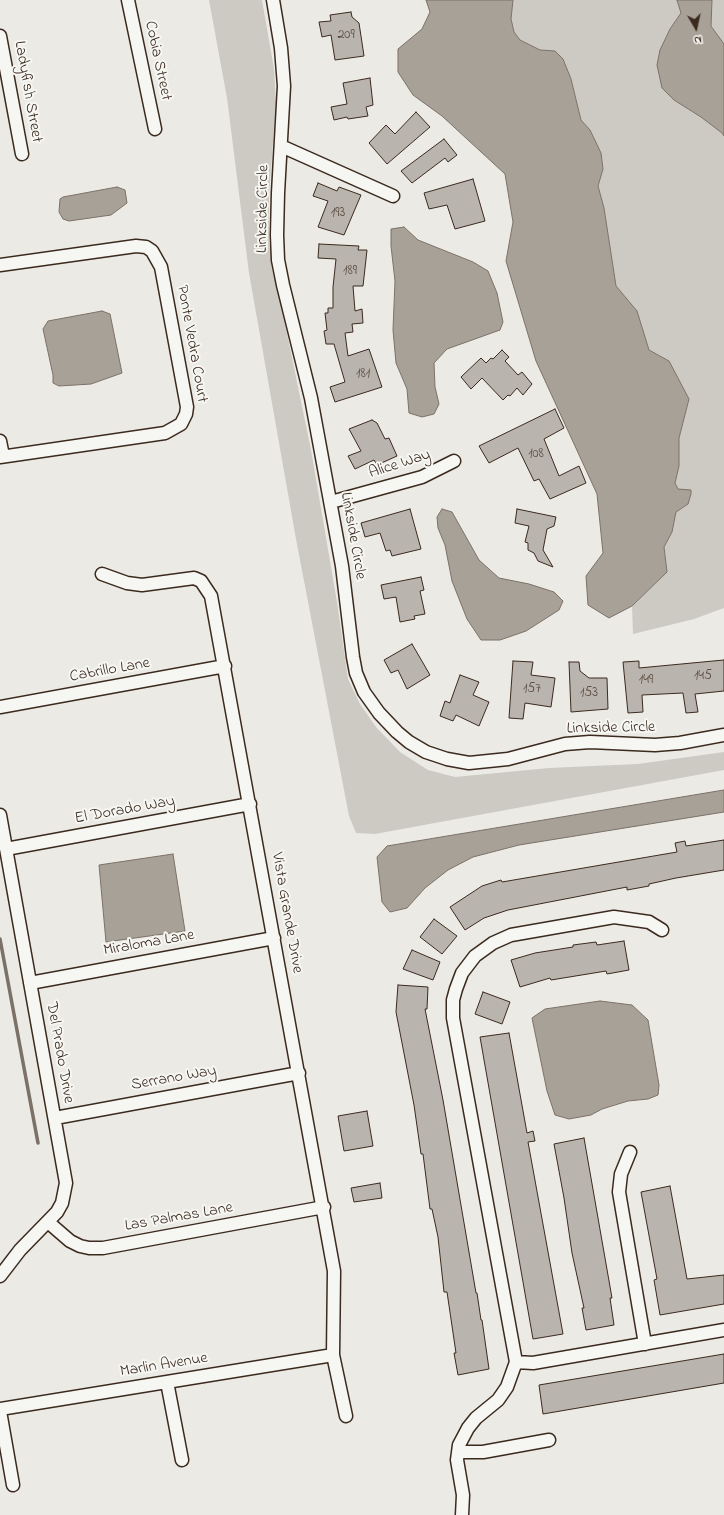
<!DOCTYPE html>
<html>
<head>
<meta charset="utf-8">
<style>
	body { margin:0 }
	#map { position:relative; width:724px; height:1515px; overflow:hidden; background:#ebeae5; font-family:"Indie Flower",sans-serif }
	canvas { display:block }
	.north { position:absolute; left:676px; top:8px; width:40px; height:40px; -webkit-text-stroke:3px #f6f6f2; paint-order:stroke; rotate:171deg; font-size:11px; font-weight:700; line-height:16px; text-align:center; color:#3b2a1e }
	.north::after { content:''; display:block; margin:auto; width:14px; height:18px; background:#3b2a1e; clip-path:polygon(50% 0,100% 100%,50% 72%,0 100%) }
</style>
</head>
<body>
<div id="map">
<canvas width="724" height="1515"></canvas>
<div class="north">N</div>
</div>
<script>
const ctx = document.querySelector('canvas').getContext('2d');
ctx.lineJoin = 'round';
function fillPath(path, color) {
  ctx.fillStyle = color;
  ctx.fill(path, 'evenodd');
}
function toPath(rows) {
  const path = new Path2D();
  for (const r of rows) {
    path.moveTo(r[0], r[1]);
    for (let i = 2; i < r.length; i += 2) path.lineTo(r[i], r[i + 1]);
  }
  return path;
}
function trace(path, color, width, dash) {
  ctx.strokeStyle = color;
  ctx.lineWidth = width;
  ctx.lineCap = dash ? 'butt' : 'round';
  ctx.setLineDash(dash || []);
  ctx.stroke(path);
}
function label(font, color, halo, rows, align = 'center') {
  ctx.font = font + ' "Indie Flower",sans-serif';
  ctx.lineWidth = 4;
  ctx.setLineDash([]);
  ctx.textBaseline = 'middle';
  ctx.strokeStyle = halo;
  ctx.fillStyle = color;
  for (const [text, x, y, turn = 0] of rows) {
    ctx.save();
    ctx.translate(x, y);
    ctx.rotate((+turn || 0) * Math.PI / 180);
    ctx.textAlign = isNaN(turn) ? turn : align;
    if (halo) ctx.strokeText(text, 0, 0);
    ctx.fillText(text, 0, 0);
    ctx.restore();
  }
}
fillPath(toPath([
	[209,0,262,0,274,69,276,103,269,195,269,240,272,270,283,314,311,450,337,602,348,679,360,704,376,727,400,752,428,770,455,777,549,768,638,764,724,752,724,770,375,834,356,833,349,816,296,539,249,273,227,98],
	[513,0,677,0,681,13,670,29,660,50,674,100,701,117,723,133,724,136,724,608,694,619,633,634,632,606,667,572,664,547,672,532,676,512,688,504,675,483,679,466,679,438,689,399,669,361,649,350,637,311,616,286,604,208,598,186,603,169,601,153,590,130,581,120,571,79,563,59,555,51,540,50,520,40,514,32,511,19],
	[712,0,724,0,724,44,711,25]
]), '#cdcac4');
const water = toPath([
	[426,0,513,0,511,19,514,32,520,40,540,50,555,51,563,59,571,79,581,120,590,130,601,153,603,169,598,186,604,208,616,286,637,311,649,350,669,361,689,399,679,438,679,466,675,483,678,489,691,490,691,494,688,504,676,512,672,532,664,547,667,572,632,606,609,618,588,605,586,576,603,553,597,494,536,361,506,261,513,222,505,174,442,116,413,95,398,72,398,49,422,29,430,12,426,0],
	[677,0,712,0,711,26,724,44,724,136,722,133,701,117,674,100,662,88,657,65,660,50,670,29,681,13,677,0],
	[117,187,125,190,127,203,111,215,69,221,63,219,59,212,60,199,63,197,117,187],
	[404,227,418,240,473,262,488,271,497,293,503,322,500,330,447,349,434,363,435,387,439,404,434,414,422,417,409,413,407,389,396,363,393,330,395,281,391,246,391,229,404,227],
	[102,311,110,314,122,373,91,384,59,386,53,383,53,375,43,329,48,321,102,311],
	[442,509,452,512,479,560,499,578,529,584,554,592,563,601,559,610,526,631,500,640,481,640,467,619,452,581,445,545,438,528,437,517,442,509],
	[724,790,724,812,519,845,473,857,448,870,425,888,407,908,390,912,382,902,377,857,387,846,724,790],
	[173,854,185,931,106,942,99,865,173,854],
	[600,1001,632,1005,648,1020,659,1085,658,1095,648,1099,628,1101,602,1109,591,1115,569,1119,555,1115,547,1091,532,1018,545,1009,600,1001]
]);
fillPath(water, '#a8a198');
trace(water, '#7c7167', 1);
trace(toPath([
	[0,939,38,1143]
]), '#7c7167', 3.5);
const building = toPath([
	[351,12,352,17,359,23,364,56,335,60,331,35,322,37,319,22,331,21,330,15,351,12],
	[370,78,373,105,366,107,368,116,348,119,347,117,334,120,331,107,347,104,343,83,370,78],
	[416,112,430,127,387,164,369,143,386,125,395,134,416,112],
	[444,139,457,155,448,162,445,158,412,183,401,171,444,139],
	[473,179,485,221,455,229,447,205,429,209,424,193,473,179],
	[318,183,337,191,339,187,361,195,344,235,318,227,328,201,313,196,318,183],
	[319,244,359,246,358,250,367,250,363,286,353,286,355,311,362,309,363,323,352,324,353,332,345,333,348,356,369,349,382,387,335,402,330,387,345,382,334,344,326,344,324,331,327,330,325,313,328,313,328,308,333,308,333,287,336,259,318,258,319,244],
	[502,350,509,357,505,361,518,375,522,372,532,384,523,395,517,388,510,396,508,395,503,400,482,378,471,389,461,377,481,358,486,363,491,358,493,359,502,350],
	[555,409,564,428,544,439,559,476,579,466,586,483,550,499,539,479,534,481,518,448,489,463,479,446,555,409],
	[372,420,377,423,385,439,389,438,397,456,377,465,374,460,355,469,348,456,361,451,349,429,372,420],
	[410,509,421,549,392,556,390,550,386,551,380,533,365,537,361,523,410,509],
	[517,509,556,517,554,526,547,529,543,550,553,567,538,561,534,553,528,550,528,543,525,542,529,526,515,523,517,509],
	[421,577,424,590,420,591,425,614,414,616,415,619,400,622,396,597,384,599,381,585,421,577],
	[412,644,430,675,407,689,398,670,391,673,384,660,412,644],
	[724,660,724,691,695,694,698,712,686,713,683,693,642,695,643,712,628,713,623,662,639,661,639,668,724,660],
	[513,661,533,662,531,675,555,678,551,707,525,703,523,719,509,718,513,661],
	[569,662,579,662,580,671,589,678,607,678,608,709,571,712,569,662],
	[460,675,479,682,473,695,489,702,479,726,456,715,453,721,440,716,445,701,450,703,460,675],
	[724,840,724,870,676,878,649,884,649,886,627,890,627,887,508,910,484,918,465,930,450,907,482,886,501,880,502,882,677,852,675,843,685,841,686,846,724,840],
	[434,919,457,936,442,954,420,937,434,919],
	[624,941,629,970,607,974,606,971,551,980,550,978,520,987,511,960,535,953,573,947,573,945,596,942,597,945,624,941],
	[412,950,440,962,433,980,403,969,412,950],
	[398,985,428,987,427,1009,425,1009,443,1100,476,1293,477,1293,481,1320,482,1320,489,1369,458,1375,454,1353,456,1353,447,1292,444,1292,438,1237,432,1209,430,1209,423,1154,421,1154,414,1105,396,1012,398,985],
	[483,992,510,1002,502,1024,475,1014,483,992],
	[509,1033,527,1133,533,1131,535,1141,528,1142,563,1334,533,1339,480,1037,509,1033],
	[367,1111,373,1146,344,1151,338,1116,367,1111],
	[584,1138,612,1298,610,1298,614,1325,586,1330,582,1308,584,1308,572,1253,564,1198,554,1144,584,1138],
	[380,1183,382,1198,354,1202,351,1188,380,1183],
	[670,1186,687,1279,724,1275,724,1304,660,1315,654,1280,657,1279,641,1192,670,1186],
	[724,1354,724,1383,543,1414,539,1385,724,1354]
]);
fillPath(building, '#bab4ae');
trace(building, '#3b2a1e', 1);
const minor = toPath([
	[128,0,155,129],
	[273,0,281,48,284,86,278,193,277,235,278,260,283,285,311,398,342,566,353,657,356,673,364,692,379,713,397,732,409,742,426,752,447,759,469,763,508,759,565,744,590,742,655,745,680,743,724,735],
	[0,36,22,154],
	[281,146,393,196],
	[0,265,136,246,146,247,152,251,161,267,187,407,186,414,181,424,165,433,0,457],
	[0,441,3,456],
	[331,502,422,477,454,461],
	[102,574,127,583,142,585,194,578,201,581,211,596,334,1271,333,1355,346,1416],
	[0,707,225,666],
	[0,815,66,1183,62,1203,57,1212,20,1250,0,1276],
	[6,849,250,804],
	[30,983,274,938],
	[55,1118,299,1073],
	[630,1152,621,1174,619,1192,645,1344],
	[48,1222,70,1241,80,1246,89,1248,103,1248,324,1207],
	[516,1362,533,1363,724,1330],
	[167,1382,182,1460],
	[0,1409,333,1355],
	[0,1411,13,1485],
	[458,1452,483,1452,549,1440],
	[462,1515,463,1495,457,1460,459,1445,468,1428,476,1418,498,1400,507,1387,516,1362,453,1018,453,1000,456,989,462,973,475,956,493,943,511,935,614,917,649,922,662,930]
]);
trace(minor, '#3b2a1e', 15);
trace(minor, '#f6f6f2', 12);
label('14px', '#5b4c42', null, [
	["209",346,36],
	["193",338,214],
	["189",350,272],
	["181",363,375],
	["108",536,455],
	["145",703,677],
	["149",646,681],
	["157",532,690],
	["153",589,694]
]);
label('16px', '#3b2a1e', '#f6f6f2', [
	["Cobia Street",157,61,78],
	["Ladyfish Street",27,92,80],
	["Linkside Circle",264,209,-89],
	["Ponte Vedra Court",191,344,80],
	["Alice Way",400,465,-18],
	["Linkside Circle",352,536,80],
	["Cabrillo Lane",110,671,-10],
	["Linkside Circle",611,729,-1],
	["El Dorado Way",125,811,-10],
	["Vista Grande Drive",286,913,80],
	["Miraloma Lane",149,944,-10],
	["Del Prado Drive",59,1053,80],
	["Serrano Way",174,1079,-10],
	["Las Palmas Lane",179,1218,-10],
	["Marlin Avenue",164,1366,-9]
]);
</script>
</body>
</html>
